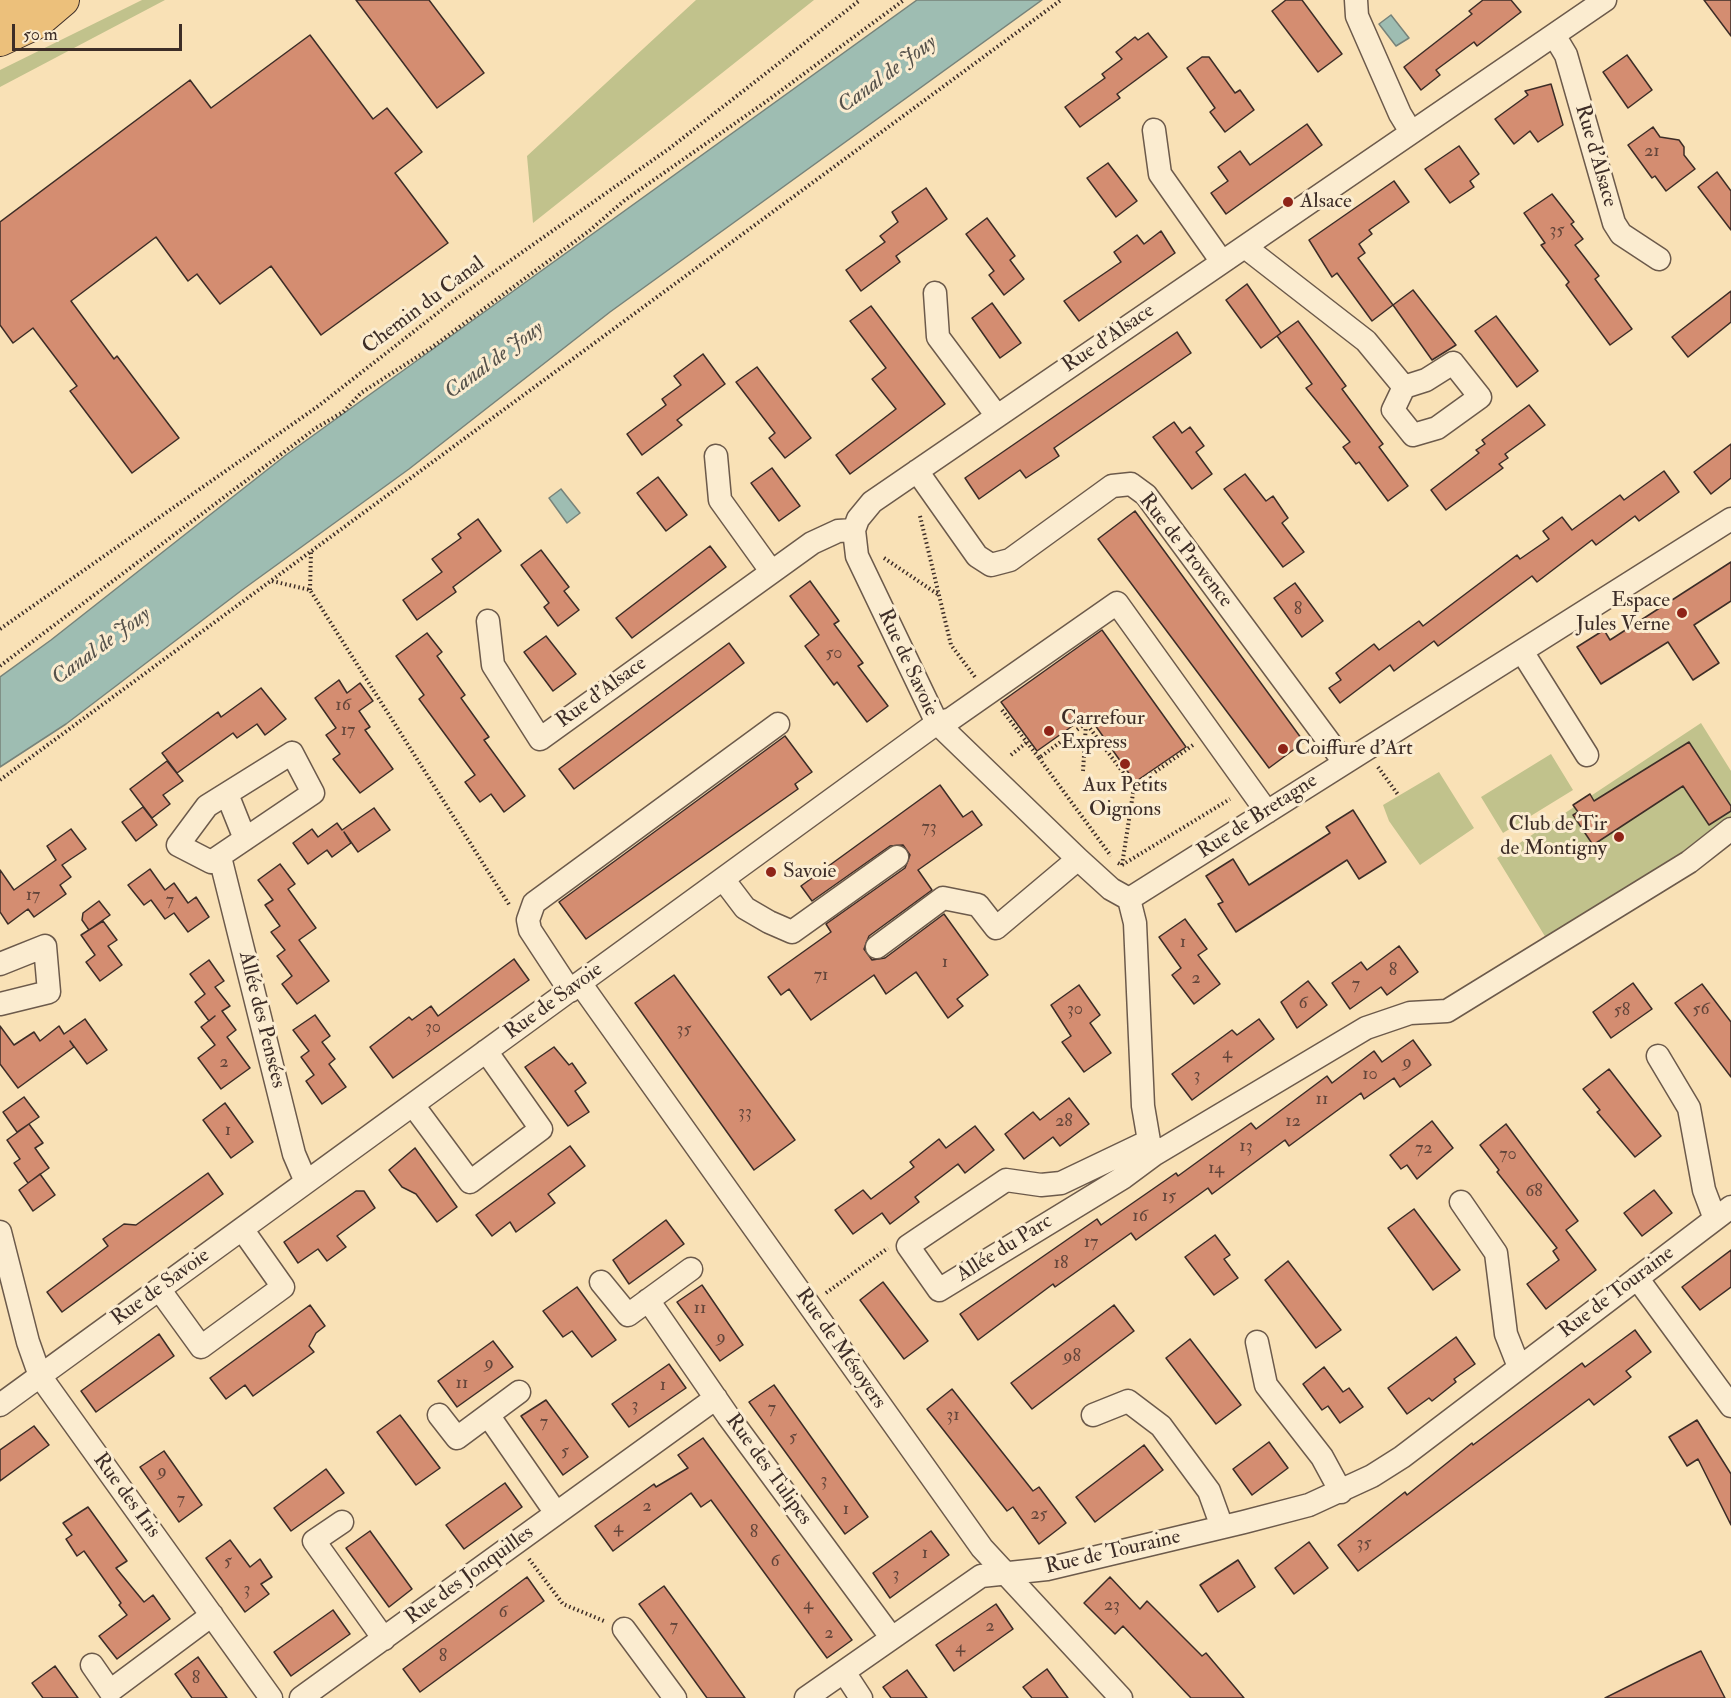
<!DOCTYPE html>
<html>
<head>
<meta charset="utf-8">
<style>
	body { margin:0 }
	#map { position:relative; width:1731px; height:1698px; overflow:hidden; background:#f9e1b6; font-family:"IM FELL Double Pica",serif }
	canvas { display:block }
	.scale { position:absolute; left:12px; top:24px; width:170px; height:27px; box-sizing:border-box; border:3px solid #3d2d27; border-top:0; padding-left:8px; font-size:18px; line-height:21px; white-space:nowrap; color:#3d2d27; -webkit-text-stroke:4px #fbecd0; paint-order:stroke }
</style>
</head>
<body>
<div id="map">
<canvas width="1731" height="1698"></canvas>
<div class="scale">50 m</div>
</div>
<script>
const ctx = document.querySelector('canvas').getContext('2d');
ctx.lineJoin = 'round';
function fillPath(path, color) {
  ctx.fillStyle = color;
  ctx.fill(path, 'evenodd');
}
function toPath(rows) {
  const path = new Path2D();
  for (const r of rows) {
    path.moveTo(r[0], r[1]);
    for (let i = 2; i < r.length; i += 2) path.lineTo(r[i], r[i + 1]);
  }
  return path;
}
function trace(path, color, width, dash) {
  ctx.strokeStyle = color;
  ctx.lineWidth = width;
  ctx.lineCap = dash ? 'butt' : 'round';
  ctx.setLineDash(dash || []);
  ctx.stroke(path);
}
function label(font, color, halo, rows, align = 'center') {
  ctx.font = font + ' "IM FELL Double Pica",serif';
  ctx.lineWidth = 6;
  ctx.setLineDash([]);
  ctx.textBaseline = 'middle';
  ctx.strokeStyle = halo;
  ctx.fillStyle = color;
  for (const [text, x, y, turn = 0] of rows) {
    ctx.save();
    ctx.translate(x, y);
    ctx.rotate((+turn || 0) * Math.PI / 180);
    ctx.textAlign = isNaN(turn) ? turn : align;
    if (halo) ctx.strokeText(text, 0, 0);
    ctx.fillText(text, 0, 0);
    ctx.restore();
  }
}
fillPath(toPath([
	[142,0,165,0,0,87,0,70],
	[696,0,814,0,533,223,527,156],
	[1701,723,1731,771,1731,818,1686,856,1546,938,1497,858],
	[1551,754,1573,790,1503,833,1481,797],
	[1439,772,1474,828,1420,865,1389,821,1383,805]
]), '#c1c28c');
const water = toPath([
	[917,0,1042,0,610,312,409,469,242,590,66,724,0,767,0,677,51,640,286,455,917,0],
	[1391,15,1409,38,1396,46,1379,24,1391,15],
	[561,489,580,513,567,523,549,498,561,489]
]);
fillPath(water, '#9ebdb2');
trace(water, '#77837a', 1.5);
const building = toPath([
	[356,0,429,0,484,73,437,108,356,0],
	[1286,0,1302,0,1342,54,1318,72,1272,11,1286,0],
	[1483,0,1511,0,1521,12,1477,46,1474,42,1436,70,1440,75,1421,90,1404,67,1472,14,1469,11,1483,0],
	[1704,0,1731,0,1731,36,1704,0],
	[1148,33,1167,57,1117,94,1120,98,1080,127,1065,107,1105,78,1102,74,1122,59,1116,52,1135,37,1138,40,1148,33],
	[310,35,373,119,387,108,422,152,395,173,448,243,321,335,271,266,220,304,197,274,188,281,156,237,71,301,114,359,117,356,179,438,132,473,70,391,77,386,33,328,13,343,0,325,0,222,190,80,211,108,310,35],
	[1627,55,1652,90,1628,108,1603,72,1627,55],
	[1202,57,1209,57,1235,93,1240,90,1254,110,1225,132,1210,112,1215,108,1187,68,1202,57],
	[1551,84,1563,125,1538,142,1530,131,1514,144,1495,119,1528,95,1525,91,1551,84],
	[1307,124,1322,145,1226,214,1211,193,1228,181,1218,167,1240,151,1250,165,1307,124],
	[1653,127,1660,137,1679,140,1684,147,1684,155,1695,169,1666,191,1655,176,1652,178,1628,145,1653,127],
	[1459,146,1479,174,1470,181,1474,187,1450,203,1425,169,1459,146],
	[1108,163,1137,201,1116,217,1087,178,1108,163],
	[1717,172,1731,191,1731,230,1698,187,1717,172],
	[1394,181,1409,202,1369,230,1372,234,1359,244,1365,253,1358,258,1393,305,1372,321,1337,273,1332,277,1309,240,1394,181],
	[926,188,947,219,896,256,900,262,861,291,846,270,885,242,880,236,898,222,892,212,926,188],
	[1552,194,1574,222,1571,224,1583,239,1575,245,1599,276,1595,279,1632,329,1610,345,1566,285,1569,282,1541,245,1545,243,1524,213,1552,194],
	[987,218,1015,256,1010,260,1024,279,1004,295,989,275,994,271,966,234,987,218],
	[1161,231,1175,253,1079,321,1064,301,1121,262,1114,252,1137,235,1144,244,1161,231],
	[1247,284,1281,333,1261,348,1226,300,1247,284],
	[1413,290,1456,345,1432,360,1393,305,1413,290],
	[1731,291,1731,322,1688,357,1672,337,1731,291],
	[992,303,1021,343,1000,358,972,318,992,303],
	[871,306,945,404,850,474,836,455,896,409,872,379,886,368,850,321,871,306],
	[1496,316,1538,371,1517,387,1475,331,1496,316],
	[1298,321,1346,386,1342,389,1383,444,1379,447,1408,486,1388,501,1359,462,1356,464,1343,447,1350,442,1306,388,1312,384,1277,336,1298,321],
	[1177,332,1191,353,1054,448,1059,456,1026,478,1020,470,979,499,965,478,1177,332],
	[703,354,725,384,677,420,682,425,642,455,627,434,666,405,662,399,681,385,674,376,703,354],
	[757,367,811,438,785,458,769,438,775,433,736,382,757,367],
	[1529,405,1545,425,1505,454,1508,458,1499,464,1503,468,1446,510,1431,490,1479,453,1476,450,1485,444,1482,440,1529,405],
	[1174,422,1182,433,1190,427,1204,446,1196,452,1212,474,1192,489,1153,437,1174,422],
	[1731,444,1731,478,1711,494,1694,472,1731,444],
	[772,468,800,506,779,521,751,483,772,468],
	[1664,471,1679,492,1639,521,1635,516,1596,545,1592,540,1537,582,1532,576,1438,646,1434,641,1394,671,1390,665,1340,703,1329,688,1341,680,1336,673,1374,644,1379,650,1419,621,1423,626,1517,555,1520,559,1549,539,1543,531,1562,517,1572,530,1620,495,1624,500,1664,471],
	[1245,474,1266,501,1273,496,1288,518,1282,523,1304,552,1283,567,1224,489,1245,474],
	[658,477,687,515,666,531,637,493,658,477],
	[1135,511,1304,742,1269,768,1098,539,1135,511],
	[478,519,501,551,453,587,456,592,417,620,403,600,442,572,432,559,461,538,458,534,478,519],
	[710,546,726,567,632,638,616,618,710,546],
	[541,550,569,587,564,591,579,610,558,626,544,607,549,603,521,565,541,550],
	[1731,562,1731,601,1694,625,1719,663,1693,680,1668,642,1601,684,1577,647,1604,630,1610,640,1731,562],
	[810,581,839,621,834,624,863,663,858,666,888,706,867,722,837,682,834,685,805,646,819,635,790,596,810,581],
	[1295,583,1323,621,1302,637,1274,598,1295,583],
	[1102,630,1186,747,1135,782,1088,715,1037,751,1001,702,1102,630],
	[427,633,442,652,437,656,465,695,461,698,489,737,484,740,525,796,504,812,491,794,480,802,465,782,475,775,419,699,424,695,396,656,427,633],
	[546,636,576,674,553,691,524,652,546,636],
	[729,643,744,663,574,789,559,769,729,643],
	[339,680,347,693,360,683,373,701,359,711,370,727,365,730,393,769,360,793,333,759,340,754,326,735,336,728,315,698,339,680],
	[261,688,286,719,265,735,257,724,237,738,233,733,177,773,162,753,218,712,221,717,261,688],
	[785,736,812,772,795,784,798,789,586,939,559,902,785,736],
	[1689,742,1731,806,1731,811,1709,825,1683,786,1593,845,1573,815,1578,812,1573,805,1590,794,1594,801,1689,742],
	[167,761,183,781,163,795,170,804,152,818,130,789,167,761],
	[940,785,963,817,972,811,982,825,918,870,932,890,869,936,864,949,872,960,885,958,944,914,988,975,957,999,963,1006,948,1018,916,972,886,994,874,975,811,1020,789,989,781,995,768,977,831,932,826,924,905,868,910,855,903,845,890,846,812,901,801,886,940,785],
	[143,807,157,825,136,841,122,822,143,807],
	[374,808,390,830,358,852,344,832,351,843,332,857,327,850,308,864,293,843,312,829,318,837,337,823,342,830,374,808],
	[1353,810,1386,862,1359,879,1347,860,1236,932,1218,904,1223,902,1206,876,1233,859,1249,885,1330,833,1326,827,1353,810],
	[71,829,86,849,62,865,71,877,60,885,66,894,34,917,28,909,8,924,0,912,0,870,14,890,56,860,47,846,71,829],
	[280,864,295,884,288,889,316,928,299,940,329,981,297,1004,282,984,292,976,277,956,285,950,271,932,280,926,265,905,273,900,258,880,280,864],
	[150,869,165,890,174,883,188,903,196,897,209,917,188,932,174,913,165,919,151,900,144,905,128,885,150,869],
	[99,901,110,915,89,930,82,920,83,913,99,901],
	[1185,919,1207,949,1198,955,1220,984,1194,1004,1172,975,1181,968,1159,937,1185,919],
	[103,921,117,940,108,946,122,965,100,981,86,962,95,955,81,935,103,921],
	[1399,946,1418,972,1387,995,1381,987,1350,1009,1332,983,1361,962,1367,970,1399,946],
	[514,959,529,980,393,1078,370,1047,409,1017,412,1020,431,1006,438,1016,514,959],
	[209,960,224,981,215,987,230,1006,222,1011,236,1030,227,1037,250,1068,221,1089,198,1058,215,1045,201,1027,215,1016,209,1021,195,1002,205,994,190,974,209,960],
	[674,975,795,1140,754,1170,635,1003,674,975],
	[1308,981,1327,1005,1297,1028,1281,1002,1308,981],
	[1633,983,1652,1009,1611,1038,1593,1012,1633,983],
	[1702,984,1731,1022,1731,1077,1675,1003,1702,984],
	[1079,985,1100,1015,1090,1023,1111,1053,1084,1072,1062,1042,1071,1036,1051,1005,1079,985],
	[315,1015,330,1036,322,1042,335,1059,329,1064,346,1087,322,1104,306,1081,314,1075,301,1057,309,1051,293,1030,315,1015],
	[85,1019,107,1050,87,1064,70,1041,74,1047,18,1088,0,1064,0,1026,14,1045,34,1032,40,1041,59,1026,64,1034,85,1019],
	[1259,1019,1274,1039,1192,1100,1172,1074,1232,1030,1237,1035,1259,1019],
	[1413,1040,1431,1065,1400,1087,1394,1078,1364,1099,1361,1093,1289,1146,1285,1140,1212,1194,1208,1188,1136,1240,1131,1233,1055,1287,1053,1284,978,1340,960,1314,1097,1219,1101,1225,1176,1173,1178,1176,1251,1123,1256,1129,1327,1076,1332,1083,1374,1051,1382,1062,1413,1040],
	[554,1047,569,1065,572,1063,586,1083,575,1091,589,1112,568,1126,525,1067,554,1047],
	[1609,1069,1661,1136,1635,1157,1597,1112,1600,1110,1583,1089,1609,1069],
	[24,1097,39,1117,17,1132,3,1112,24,1097],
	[1069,1098,1089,1124,1060,1146,1053,1137,1024,1159,1005,1134,1033,1112,1040,1120,1069,1098],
	[225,1103,253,1142,231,1158,203,1120,225,1103],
	[1432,1121,1453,1148,1417,1179,1407,1165,1401,1169,1390,1155,1432,1121],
	[29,1124,43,1143,35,1148,49,1168,28,1183,14,1163,20,1159,7,1140,29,1124],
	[1506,1124,1578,1221,1566,1230,1596,1270,1546,1309,1527,1284,1559,1260,1553,1251,1557,1248,1497,1172,1499,1170,1480,1145,1506,1124],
	[975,1126,994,1150,965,1173,958,1164,915,1197,919,1202,890,1224,882,1213,853,1234,835,1210,863,1190,871,1199,914,1167,910,1162,939,1139,946,1148,975,1126],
	[570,1146,585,1166,548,1194,555,1203,516,1232,510,1222,492,1236,476,1215,570,1146],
	[415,1148,457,1207,437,1222,416,1194,402,1187,389,1170,415,1148],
	[208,1173,223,1194,62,1312,47,1292,108,1246,103,1239,124,1224,136,1225,208,1173],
	[40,1174,55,1195,33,1211,19,1190,40,1174],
	[1654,1190,1672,1213,1642,1236,1624,1213,1654,1190],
	[356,1191,364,1191,375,1208,337,1236,346,1247,327,1261,318,1249,298,1263,284,1242,356,1191],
	[1414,1209,1460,1270,1433,1290,1388,1228,1414,1209],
	[666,1220,684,1244,629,1284,613,1260,666,1220],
	[1215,1235,1230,1255,1224,1259,1238,1278,1214,1295,1185,1257,1215,1235],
	[1731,1250,1731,1287,1700,1310,1682,1287,1731,1250],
	[1288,1261,1341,1330,1316,1348,1265,1280,1288,1261],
	[883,1282,928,1341,904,1359,860,1300,883,1282],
	[702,1285,743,1345,720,1361,677,1302,702,1285],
	[577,1287,616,1340,592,1357,572,1331,563,1337,543,1311,577,1287],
	[310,1305,325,1326,316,1333,309,1346,314,1352,253,1396,245,1385,226,1399,210,1378,310,1305],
	[1114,1305,1134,1331,1032,1409,1011,1383,1114,1305],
	[1635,1330,1651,1352,1626,1371,1631,1377,1594,1405,1589,1399,1358,1571,1338,1545,1405,1492,1407,1495,1472,1443,1473,1445,1582,1363,1585,1367,1635,1330],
	[159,1334,174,1356,96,1412,81,1391,159,1334],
	[1456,1337,1475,1364,1454,1379,1456,1382,1432,1401,1429,1398,1407,1414,1388,1388,1456,1337],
	[1190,1339,1241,1405,1216,1424,1166,1358,1190,1339],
	[493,1341,513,1367,457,1407,438,1381,493,1341],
	[669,1364,686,1388,629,1427,612,1404,669,1364],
	[1324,1367,1343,1392,1349,1388,1363,1407,1340,1423,1328,1406,1322,1410,1303,1384,1324,1367],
	[774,1385,868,1517,845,1534,749,1402,774,1385],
	[952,1389,1033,1491,1039,1487,1066,1523,1039,1544,1013,1507,1007,1511,927,1409,952,1389],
	[546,1400,588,1457,563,1475,521,1416,546,1400],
	[400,1415,440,1468,416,1485,377,1432,400,1415],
	[1697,1420,1731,1474,1731,1525,1698,1459,1687,1466,1669,1437,1697,1420],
	[34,1426,49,1445,0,1481,0,1450,34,1426],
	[703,1438,852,1640,827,1658,711,1500,701,1507,691,1493,613,1551,595,1526,654,1484,656,1487,688,1468,678,1455,703,1438],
	[1269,1442,1288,1468,1252,1495,1233,1469,1269,1442],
	[1144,1445,1163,1470,1095,1522,1076,1497,1144,1445],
	[164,1451,202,1505,179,1522,140,1467,164,1451],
	[326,1469,344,1493,291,1531,274,1508,326,1469],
	[505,1483,522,1507,464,1549,446,1525,505,1483],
	[88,1507,127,1561,116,1568,144,1602,153,1595,170,1619,117,1659,99,1636,127,1615,119,1605,121,1603,84,1551,77,1556,66,1539,72,1535,63,1523,88,1507],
	[370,1531,412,1589,389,1607,346,1548,370,1531],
	[931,1531,949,1555,890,1598,873,1573,931,1531],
	[230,1540,250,1567,260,1559,272,1577,261,1584,269,1594,245,1612,206,1558,230,1540],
	[1309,1542,1328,1568,1294,1594,1275,1568,1309,1542],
	[1238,1560,1255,1587,1218,1612,1200,1585,1238,1560],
	[527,1577,544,1601,420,1692,403,1669,527,1577],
	[1110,1577,1140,1609,1147,1601,1202,1656,1206,1653,1244,1698,1191,1698,1123,1626,1115,1634,1084,1603,1110,1577],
	[664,1586,710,1649,745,1698,707,1698,639,1604,664,1586],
	[996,1604,1013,1629,954,1671,936,1645,996,1604],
	[333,1610,350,1634,291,1676,274,1652,333,1610],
	[1701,1651,1725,1698,1605,1698,1669,1666,1701,1651],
	[198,1657,227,1698,192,1698,175,1674,198,1657],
	[55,1666,78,1698,43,1698,32,1683,55,1666],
	[1047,1669,1068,1698,1032,1698,1023,1687,1047,1669],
	[907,1670,927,1698,891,1698,883,1687,907,1670]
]);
fillPath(building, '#d48d71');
trace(building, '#3d2d27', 1.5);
const minor = toPath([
	[1356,0,1357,16,1400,114,1411,132],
	[1554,35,1566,55,1614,223,1621,234,1659,259],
	[1154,130,1160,174,1222,262],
	[1245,247,1366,341,1404,387],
	[935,293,938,337,997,416],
	[1453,363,1480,397,1437,428,1413,435,1393,410,1404,387,1426,380,1453,363],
	[716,456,720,500,771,571],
	[917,471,977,556,991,565,1010,560,1112,486,1131,484,1146,495,1344,762],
	[488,621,493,665,540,739,812,543,838,531,854,530],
	[1523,653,1587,755],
	[292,753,313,793,211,862,178,845,207,806,292,753],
	[227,794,245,839],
	[1267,812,1117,603,951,719,937,723,1078,859,1111,889,1129,899,1731,519],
	[220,857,294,1154,306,1182],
	[723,879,745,908,769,922,792,932,897,857],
	[1129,899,1135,923,1143,1106,1149,1141,1155,1154],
	[877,947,943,898,978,905,996,928,1078,859],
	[0,964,45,946,49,992,0,1004],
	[580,983,982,1548,1121,1698],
	[570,991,530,930,528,920,534,903,778,724],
	[1658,1056,1689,1108,1704,1190,1715,1219],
	[413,1105,470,1182,541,1129,486,1051],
	[1149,1141,1061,1183,1041,1185,1006,1180,908,1246,939,1290,1124,1177,1155,1154,1366,1028,1410,1013,1447,1011,1689,862,1731,829],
	[1461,1202,1496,1253,1506,1334,1519,1367],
	[0,1232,28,1342,40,1376,271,1698],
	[1637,1278,1731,1406],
	[601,1282,628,1315,691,1269],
	[159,1289,201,1347,283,1287,242,1229],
	[648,1300,728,1416,891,1637],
	[1257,1342,1266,1385,1322,1457,1341,1492],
	[0,1405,937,723,857,556,854,530,858,519,872,502,1605,0],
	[439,1415,457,1438,519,1392],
	[488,1415,556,1513],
	[1093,1415,1128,1401,1161,1426,1209,1491,1222,1527],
	[342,1522,314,1541,384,1639],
	[624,1629,675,1698],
	[92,1665,110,1691,212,1615],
	[844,1672,861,1698],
	[301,1698,716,1398],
	[806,1698,981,1576,1047,1569,1244,1522,1309,1505,1372,1476,1402,1457,1731,1207]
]);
const highway = toPath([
	[0,12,27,0],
	[0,40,36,23,63,0]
]);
trace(minor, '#6c5a4b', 25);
trace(highway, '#3d2d27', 34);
trace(toPath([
	[920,516,951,645,975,677],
	[884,558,939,595],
	[272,581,310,590,510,906],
	[310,590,311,552],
	[0,629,317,407,453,301,670,148,860,0],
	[0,666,316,428,343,412,361,393,431,348,589,231,625,200,767,101,904,0],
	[1002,710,1039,758,1086,723,1134,787,1193,745],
	[1011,755,1027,742],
	[1039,758,1111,856],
	[1378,767,1399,796],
	[1083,771,1086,724],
	[0,780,1061,0],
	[1118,863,1122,865,1230,799],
	[1122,865,1134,787],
	[826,1293,888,1248],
	[529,1559,563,1604,604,1621]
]), '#3d2d27', 4, [1.5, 3]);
trace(minor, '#fbecd0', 22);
trace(highway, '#ecc07b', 32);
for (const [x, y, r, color] of [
	[1288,202,6,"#8f2418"],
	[1682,613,6,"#8f2418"],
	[1049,731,6,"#8f2418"],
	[1283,749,6,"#8f2418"],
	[1125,764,6,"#8f2418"],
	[1619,837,6,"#8f2418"],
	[771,872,6,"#8f2418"]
]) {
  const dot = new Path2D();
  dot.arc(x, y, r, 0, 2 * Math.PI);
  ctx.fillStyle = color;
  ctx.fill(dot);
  trace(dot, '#fbecd0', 2);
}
label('18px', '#63453a', null, [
	["21",1652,152],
	["35",1557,231],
	["8",1298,610],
	["50",834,654],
	["16",343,706],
	["17",348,731],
	["73",929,828],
	["17",33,896],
	["7",170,901],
	["1",1183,943],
	["1",945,963],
	["8",1393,971],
	["71",821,976],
	["2",1196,979],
	["7",1356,985],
	["6",1303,1004],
	["30",1075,1010],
	["56",1701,1010],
	["58",1622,1011],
	["30",433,1028],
	["35",684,1030],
	["4",1227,1054],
	["2",224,1063],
	["9",1407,1063],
	["10",1370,1075],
	["3",1197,1076],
	["11",1322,1100],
	["33",745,1113],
	["28",1064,1122],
	["12",1293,1122],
	["1",228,1131],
	["13",1246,1147],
	["72",1424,1149],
	["70",1508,1155],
	["14",1216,1169],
	["68",1534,1192],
	["15",1169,1197],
	["16",1140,1217],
	["17",1091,1243],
	["18",1061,1264],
	["11",700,1309],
	["9",721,1338],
	["98",1072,1357],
	["9",489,1364],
	["11",462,1384],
	["1",663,1386],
	["3",635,1406],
	["7",772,1409],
	["31",953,1416],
	["7",544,1423],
	["5",793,1438],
	["5",565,1452],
	["9",162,1472],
	["3",824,1481],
	["7",181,1500],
	["2",647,1507],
	["1",846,1510],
	["25",1039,1515],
	["4",618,1528],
	["8",754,1533],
	["35",1364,1544],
	["1",925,1554],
	["5",228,1562],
	["6",775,1562],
	["3",896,1575],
	["3",247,1590],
	["4",808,1605],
	["23",1112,1606],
	["6",503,1613],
	["7",674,1627],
	["2",990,1627],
	["2",829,1634],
	["4",960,1648],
	["8",443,1657],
	["8",196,1679]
]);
label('21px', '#3d2d27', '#fbecd0', [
	["Rue d'Alsace",1595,156,74],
	["Chemin du Canal",424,306,-37],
	["Rue d'Alsace",1109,339,-34],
	["Rue de Provence",1185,551,52],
	["Rue de Savoie",907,663,65],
	["Rue d'Alsace",602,693,-36],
	["Rue de Bretagne",1258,817,-33],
	["Rue de Savoie",554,1002,-36],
	["Allée des Pensées",261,1020,76],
	["Allée du Parc",1005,1249,-32],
	["Rue de Savoie",161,1288,-36],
	["Rue de Touraine",1617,1293,-37],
	["Rue de Mésoyers",840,1349,55],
	["Rue des Tulipes",768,1470,54],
	["Rue des Iris",126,1496,54],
	["Rue de Touraine",1113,1553,-13],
	["Rue des Jonquilles",470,1576,-36]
]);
label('21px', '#3d2d27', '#fbecd0', [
	["Alsace",1300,202],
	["Espace",1670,601,"right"],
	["Jules Verne",1670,625,"right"],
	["Carrefour",1061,719],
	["Express",1061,743],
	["Coiffure d'Art",1295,749],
	["Aux Petits",1125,786,"center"],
	["Oignons",1125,810,"center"],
	["Club de Tir",1607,825,"right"],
	["de Montigny",1607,849,"right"],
	["Savoie",783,872]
], 'left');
label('italic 22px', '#55514a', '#fbecd0', [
	["Canal de Jouy",888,75,-36],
	["Canal de Jouy",495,361,-36],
	["Canal de Jouy",102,647,-36]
]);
</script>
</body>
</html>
